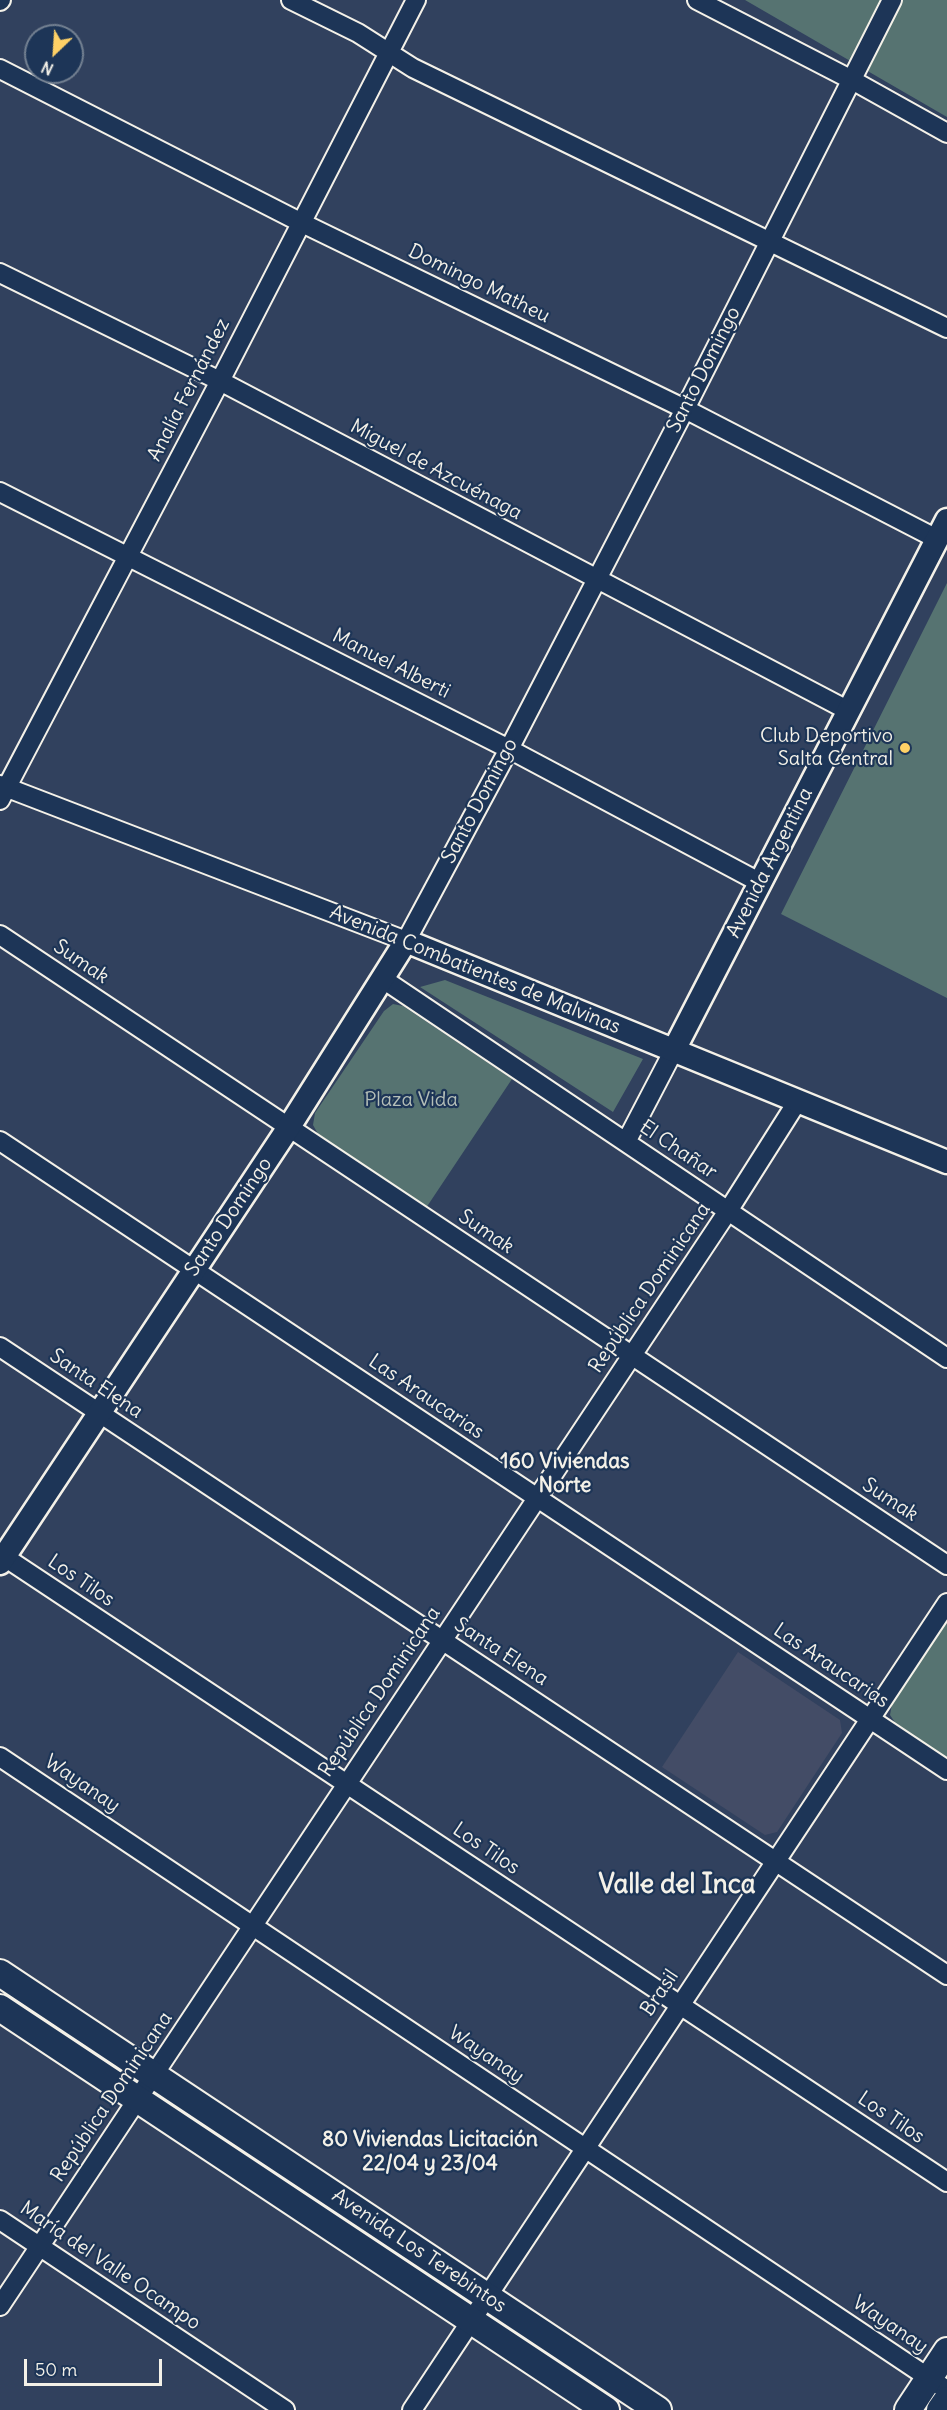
<!DOCTYPE html>
<html>
<head>
<meta charset="utf-8">
<style>
	body { margin:0 }
	#map { position:relative; width:947px; height:2410px; overflow:hidden; background:#31415e; font-family:Delius,sans-serif }
	canvas { display:block }
	.north { position:absolute; left:24px; top:24px; width:60px; height:60px; box-sizing:border-box; background:#1d3557; border:2px solid #738091; border-radius:50%; rotate:205deg; font-size:16px; font-weight:700; line-height:24px; text-align:center; color:#f4f1e8 }
	.north::after { content:''; display:block; margin:auto; width:21px; height:27px; background:#ffd166; clip-path:polygon(50% 0,100% 100%,50% 72%,0 100%) }
	.scale { position:absolute; left:24px; top:2359px; width:138px; height:27px; box-sizing:border-box; border:3px solid #f4f1e8; border-top:0; padding-left:8px; font-size:18px; line-height:21px; white-space:nowrap; color:#f4f1e8; -webkit-text-stroke:4px #1d3557; paint-order:stroke }
</style>
</head>
<body>
<div id="map">
<canvas width="947" height="2410"></canvas>
<div class="north">N</div>
<div class="scale">50 m</div>
</div>
<script>
const ctx = document.querySelector('canvas').getContext('2d');
ctx.lineJoin = 'round';
function fillPath(path, color) {
  ctx.fillStyle = color;
  ctx.fill(path, 'evenodd');
}
function toPath(rows) {
  const path = new Path2D();
  for (const r of rows) {
    path.moveTo(r[0], r[1]);
    for (let i = 2; i < r.length; i += 2) path.lineTo(r[i], r[i + 1]);
  }
  return path;
}
function trace(path, color, width, dash) {
  ctx.strokeStyle = color;
  ctx.lineWidth = width;
  ctx.lineCap = dash ? 'butt' : 'round';
  ctx.setLineDash(dash || []);
  ctx.stroke(path);
}
function label(font, color, halo, rows, align = 'center') {
  ctx.font = font + ' Delius,sans-serif';
  ctx.lineWidth = 4.5;
  ctx.setLineDash([]);
  ctx.textBaseline = 'middle';
  ctx.strokeStyle = halo;
  ctx.fillStyle = color;
  for (const [text, x, y, turn = 0] of rows) {
    ctx.save();
    ctx.translate(x, y);
    ctx.rotate((+turn || 0) * Math.PI / 180);
    ctx.textAlign = isNaN(turn) ? turn : align;
    if (halo) ctx.strokeText(text, 0, 0);
    ctx.fillText(text, 0, 0);
    ctx.restore();
  }
}
fillPath(toPath([
	[738,1652,840,1720,842,1733,777,1832,765,1835,662,1767]
]), '#434c66');
fillPath(toPath([
	[745,0,947,0,947,117],
	[947,583,947,998,781,914],
	[445,980,643,1059,613,1112,420,987],
	[393,1004,403,1006,512,1079,426,1208,318,1134,313,1125,315,1113,384,1011],
	[947,1621,947,1759,896,1724,890,1715,892,1704]
]), '#567371');
const minor = toPath([
	[291,0,358,33,413,68,947,328],
	[697,0,852,80,947,133],
	[0,1,1,0],
	[0,69,300,222,685,409,937,539],
	[0,273,220,381,849,711],
	[0,492,509,749,759,882],
	[0,785,406,941,509,749,685,409,892,0],
	[0,800,220,381,416,0],
	[0,935,947,1565],
	[383,979,947,1358],
	[0,1141,947,1770],
	[626,1142,674,1050],
	[0,1347,947,1975],
	[0,1554,947,2182],
	[0,1757,947,2390],
	[0,2220,285,2410],
	[0,2306,728,1211,797,1102],
	[412,2410,947,1603]
]);
const tertiary = toPath([
	[674,1050,947,520],
	[0,1563,289,1127,406,941,947,1162]
]);
const secondary = toPath([
	[0,1973,658,2410],
	[0,2008,606,2410],
	[908,2410,947,2351],
	[940,2410,947,2400]
]);
trace(minor, '#f4f1e8', 22);
trace(tertiary, '#f4f1e8', 27);
trace(secondary, '#f4f1e8', 30);
trace(minor, '#1d3557', 18);
trace(tertiary, '#1d3557', 22);
trace(secondary, '#1d3557', 26);
for (const [x, y, r, color] of [
	[905,748,6,"#ffd166"]
]) {
  const dot = new Path2D();
  dot.arc(x, y, r, 0, 2 * Math.PI);
  ctx.fillStyle = color;
  ctx.fill(dot);
  trace(dot, '#1d3557', 2);
}
label('20px', '#f4f1e8', '#1d3557', [
	["Domingo Matheu",479,284,26],
	["Santo Domingo",704,370,-63],
	["Analía Fernández",189,390,-63],
	["Miguel de Azcuénaga",436,470,28],
	["Manuel Alberti",391,664,27],
	["Santo Domingo",480,801,-62],
	["Avenida Argentina",770,863,-63],
	["Sumak",81,962,34],
	["Avenida Combatientes de Malvinas",475,970,22],
	["El Chañar",678,1150,34],
	["Santo Domingo",229,1217,-56],
	["Sumak",486,1232,34],
	["República Dominicana",650,1288,-56],
	["Santa Elena",96,1384,34],
	["Las Araucarias",426,1397,34],
	["Sumak",890,1500,33],
	["Los Tilos",81,1581,34],
	["Santa Elena",501,1652,33],
	["Las Araucarias",831,1666,34],
	["República Dominicana",380,1692,-56],
	["Wayanay",82,1784,34],
	["Los Tilos",486,1849,34],
	["Brasil",660,1993,-56],
	["Wayanay",486,2055,34],
	["República Dominicana",112,2097,-56],
	["Los Tilos",891,2118,34],
	["Avenida Los Terebintos",419,2251,34],
	["María del Valle Ocampo",110,2266,34],
	["Wayanay",890,2325,34]
]);
label('20px', '#f4f1e8', '#1d3557', [
	["Club Deportivo",893,736],
	["Salta Central",893,759]
], 'right');
label('20px', '#b5bfb8', '#1d3557', [
	["Plaza Vida",411,1100]
]);
label('bold 21px', '#f4f1e8', '#1d3557', [
	["160 Viviendas",565,1462],
	["Norte",565,1486],
	["80 Viviendas Licitación",430,2140],
	["22/04 y 23/04",430,2164]
]);
label('bold 26px', '#f4f1e8', '#1d3557', [
	["Valle del Inca",677,1886]
]);
</script>
</body>
</html>
